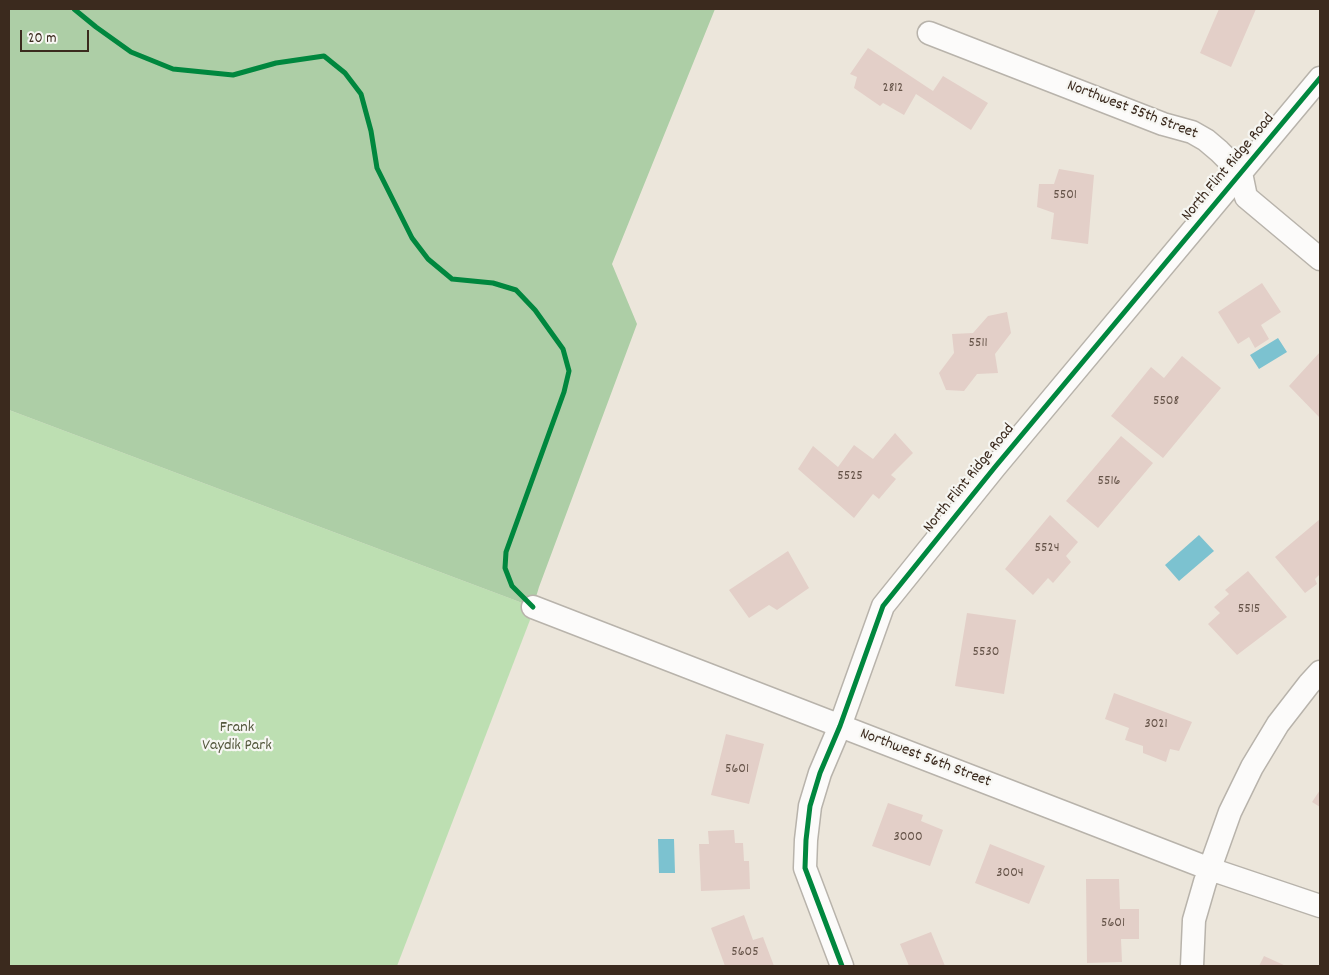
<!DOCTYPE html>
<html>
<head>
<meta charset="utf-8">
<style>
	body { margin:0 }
	#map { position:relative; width:1329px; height:975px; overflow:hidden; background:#ece6db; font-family:Dekko,sans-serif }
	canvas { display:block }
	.frame { position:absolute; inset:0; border:10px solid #3b2a1e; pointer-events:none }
	.scale { position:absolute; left:20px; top:30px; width:69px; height:22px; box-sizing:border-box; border:2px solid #3b2a1e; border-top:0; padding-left:6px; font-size:15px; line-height:18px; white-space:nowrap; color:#3b2a1e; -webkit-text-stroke:4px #f6f6f2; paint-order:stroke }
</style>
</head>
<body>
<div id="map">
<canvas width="1329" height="975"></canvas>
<div class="frame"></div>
<div class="scale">20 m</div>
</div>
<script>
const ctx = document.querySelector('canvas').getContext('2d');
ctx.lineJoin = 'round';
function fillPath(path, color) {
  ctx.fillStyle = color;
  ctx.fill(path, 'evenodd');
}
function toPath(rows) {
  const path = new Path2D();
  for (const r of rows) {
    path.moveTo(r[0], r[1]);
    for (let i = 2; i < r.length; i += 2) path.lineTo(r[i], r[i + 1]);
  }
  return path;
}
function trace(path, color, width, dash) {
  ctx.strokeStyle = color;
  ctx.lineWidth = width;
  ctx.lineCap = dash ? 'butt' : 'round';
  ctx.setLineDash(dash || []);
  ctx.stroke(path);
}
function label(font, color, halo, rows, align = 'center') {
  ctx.font = font + ' Dekko,sans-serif';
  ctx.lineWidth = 4.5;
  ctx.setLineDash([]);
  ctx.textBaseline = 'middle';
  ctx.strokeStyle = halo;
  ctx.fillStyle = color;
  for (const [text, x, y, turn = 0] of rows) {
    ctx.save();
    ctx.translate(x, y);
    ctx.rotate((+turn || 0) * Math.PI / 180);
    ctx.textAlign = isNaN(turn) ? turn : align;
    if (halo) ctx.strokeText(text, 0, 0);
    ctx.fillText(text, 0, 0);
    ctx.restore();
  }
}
fillPath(toPath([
	[9,410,533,607,530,620,397,966,9,966]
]), '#bddfb2');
fillPath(toPath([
	[9,9,715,9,612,264,637,324,539,587,533,607,9,410]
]), '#adcea6');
fillPath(toPath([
	[1278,338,1287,352,1259,369,1250,355],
	[1199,535,1214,551,1179,581,1165,565],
	[658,839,674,839,675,873,659,873]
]), '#7cc2d0');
fillPath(toPath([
	[1219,9,1256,9,1231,67,1200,53],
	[868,48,933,91,943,76,988,103,971,130,916,94,904,115,883,103,880,106,854,88,857,77,850,74],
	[1059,169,1094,175,1088,244,1051,239,1054,213,1037,207,1039,184,1054,184],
	[1262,283,1281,312,1261,325,1269,339,1255,348,1249,337,1238,344,1218,312],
	[1007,312,1011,333,995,354,998,373,977,374,964,391,946,390,939,373,954,353,952,334,973,333,988,316],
	[1320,352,1320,416,1319,417,1289,386],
	[1182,356,1221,388,1163,458,1111,416,1151,367,1164,378],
	[895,433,913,453,891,475,896,479,879,499,873,494,854,518,798,469,813,446,838,467,854,445,873,459],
	[1121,436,1153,463,1098,528,1066,501],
	[1050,515,1078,542,1066,556,1071,562,1053,583,1048,578,1033,595,1005,569],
	[1320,519,1320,574,1315,579,1317,584,1305,593,1275,557],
	[788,551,809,588,777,610,769,605,749,618,729,590],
	[1248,571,1287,617,1237,655,1208,624,1220,613,1214,607,1229,594,1225,590],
	[967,613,1016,620,1004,694,955,686],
	[1114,693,1192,722,1179,751,1170,749,1166,762,1143,753,1143,746,1125,740,1129,728,1105,719],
	[726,734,764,744,749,804,711,795],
	[1320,790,1320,807,1312,802],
	[888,803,923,815,921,821,943,830,930,866,872,846],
	[734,830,735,843,743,843,744,861,749,861,750,889,701,891,699,844,709,844,708,831],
	[990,844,1045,866,1029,904,975,883],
	[1086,879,1119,879,1120,909,1139,909,1139,939,1121,939,1122,962,1087,963],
	[744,915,753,940,763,937,774,966,725,966,711,928],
	[931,932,945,966,909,966,900,944],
	[1264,956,1286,966,1259,966]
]), '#e3cfc8');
const minor = toPath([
	[929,33,1163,124,1192,132,1206,140,1219,151,1241,173,1246,197,1320,259],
	[533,607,1210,869,1320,906],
	[842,966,805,868,806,840,810,806,820,773,840,726,883,606,995,467,1320,78],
	[1192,966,1194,920,1205,882,1230,812,1252,767,1278,724,1309,684,1320,672]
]);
trace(minor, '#b8b3ab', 25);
trace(minor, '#fcfbfa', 22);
trace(toPath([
	[74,9,96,27,131,52,173,69,233,75,276,63,324,56,345,73,361,94,371,131,377,168,412,238,428,259,452,279,493,283,516,290,535,310,563,349,569,371,564,392,506,552,505,568,512,586,533,607],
	[842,966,805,868,806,840,810,806,820,773,840,726,883,606,995,467,1320,78]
]), '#00873e', 5);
label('14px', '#655348', null, [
	["2812",893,89],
	["5501",1065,196],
	["5511",978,344],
	["5508",1166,402],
	["5525",850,477],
	["5516",1109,482],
	["5524",1047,549],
	["5515",1249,610],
	["5530",986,653],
	["3021",1156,725],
	["5601",737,770],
	["3000",908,838],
	["3004",1010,874],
	["5601",1113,924],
	["5605",745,953]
]);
label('16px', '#3b2a1e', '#f6f6f2', [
	["Northwest 55th Street",1132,111,21],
	["North Flint Ridge Road",1229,168,-50],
	["North Flint Ridge Road",970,479,-51],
	["Northwest 56th Street",925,759,21]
]);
label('16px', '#52563b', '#f6f6f2', [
	["Frank",237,729],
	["Vaydik Park",237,747]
]);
</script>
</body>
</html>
